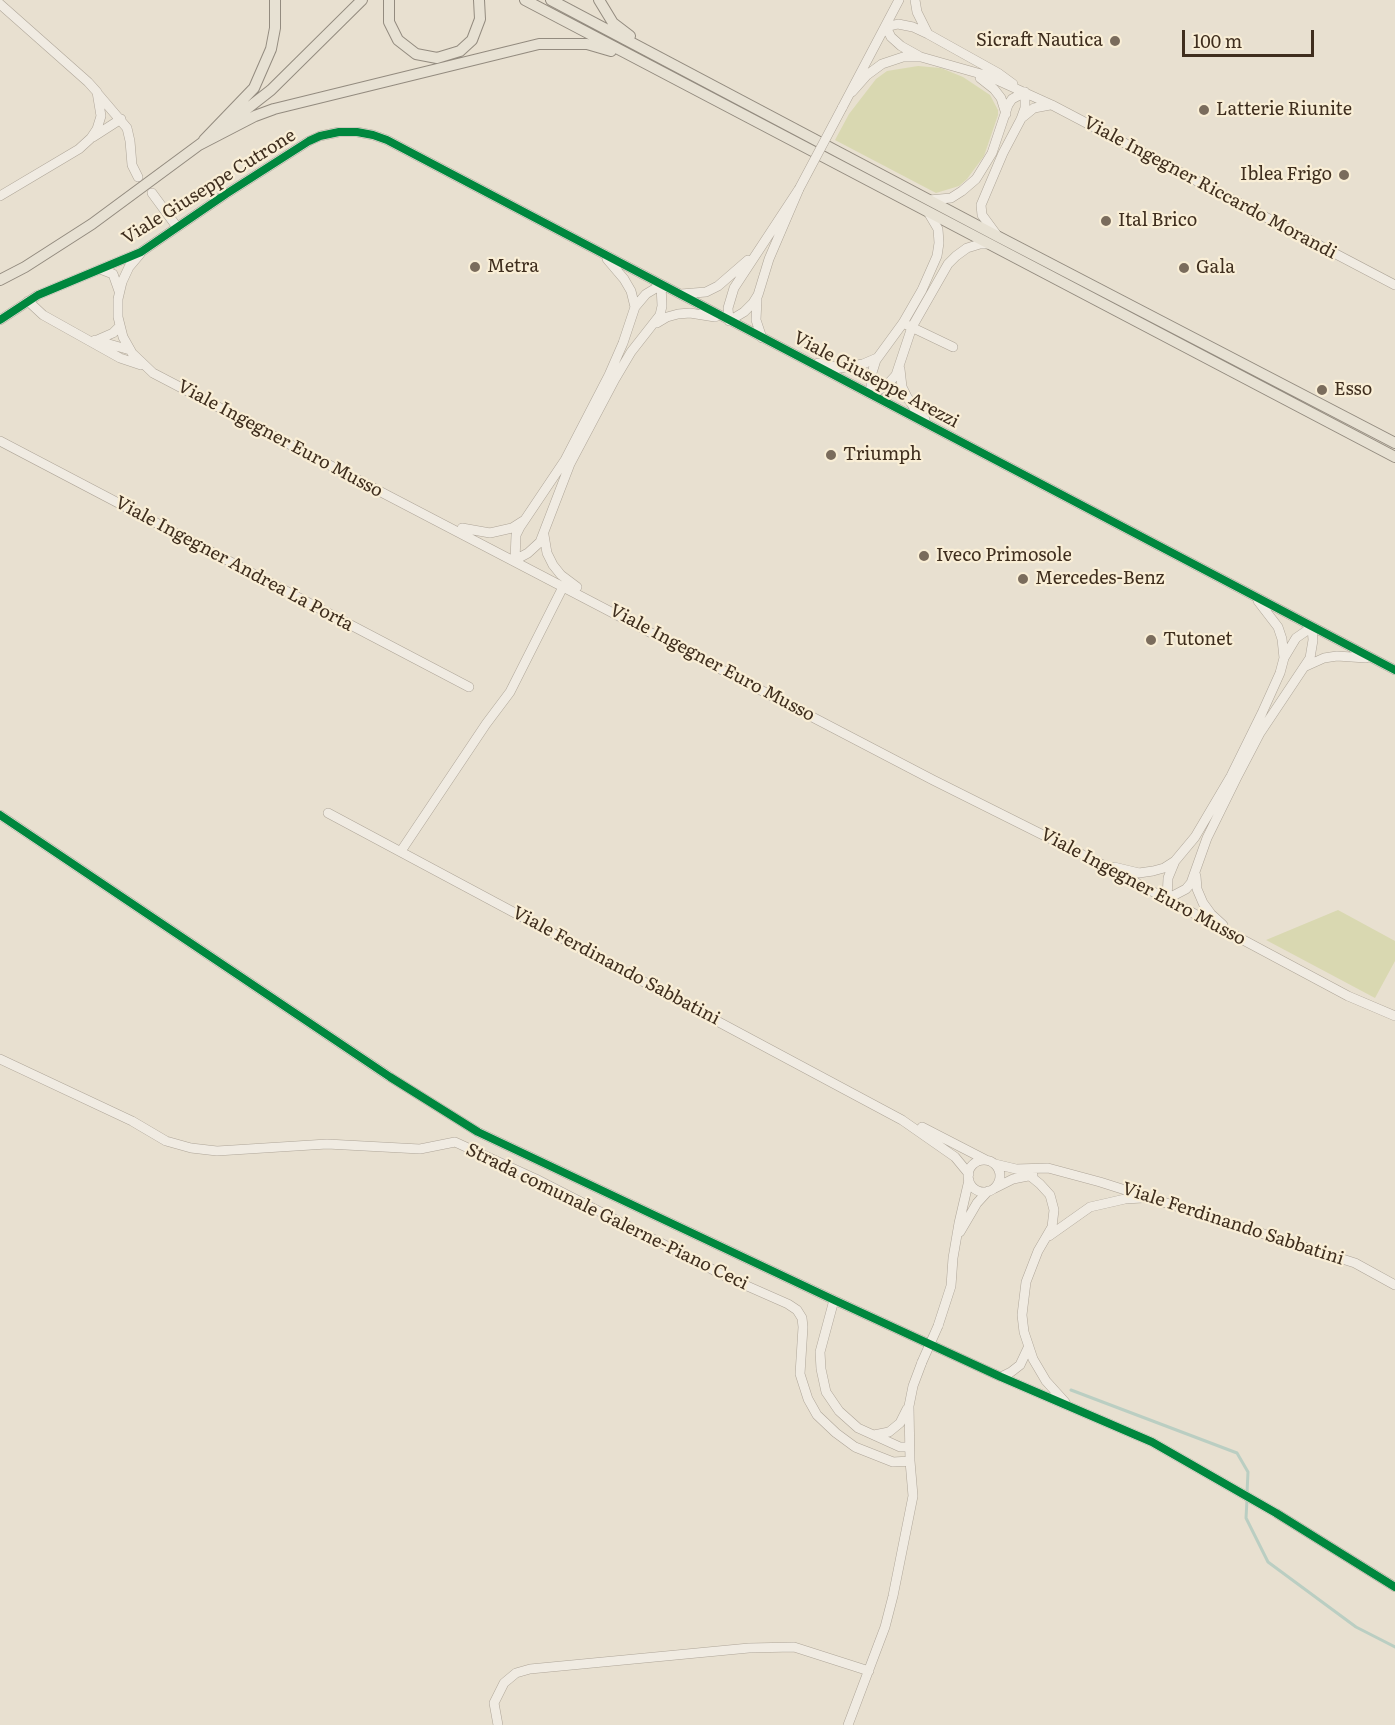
<!DOCTYPE html>
<html>
<head>
<meta charset="utf-8">
<style>
	body { margin:0 }
	#map { position:relative; width:1395px; height:1725px; overflow:hidden; background:#e8e0d0; font-family:Literata,serif }
	canvas { display:block }
	.scale { position:absolute; left:1182px; top:30px; width:132px; height:27px; box-sizing:border-box; border:3px solid #3f2e1e; border-top:0; padding-left:8px; font-size:18px; line-height:21px; white-space:nowrap; color:#3f2e1e; -webkit-text-stroke:4px #f9eed6; paint-order:stroke }
</style>
</head>
<body>
<div id="map">
<canvas width="1395" height="1725"></canvas>
<div class="scale">100 m</div>
</div>
<script>
const ctx = document.querySelector('canvas').getContext('2d');
ctx.lineJoin = 'round';
function fillPath(path, color) {
  ctx.fillStyle = color;
  ctx.fill(path, 'evenodd');
}
function toPath(rows) {
  const path = new Path2D();
  for (const r of rows) {
    if (r.length === 3) {
      path.moveTo(r[0] + r[2], r[1]);
      path.arc(r[0], r[1], r[2], 0, 2 * Math.PI);
      continue;
    }
    path.moveTo(r[0], r[1]);
    for (let i = 2; i < r.length; i += 2) path.lineTo(r[i], r[i + 1]);
  }
  return path;
}
function trace(path, color, width, dash) {
  ctx.strokeStyle = color;
  ctx.lineWidth = width;
  ctx.lineCap = dash ? 'butt' : 'round';
  ctx.setLineDash(dash || []);
  ctx.stroke(path);
}
function label(font, color, halo, rows, align = 'center') {
  ctx.font = font + ' Literata,serif';
  ctx.lineWidth = 4.5;
  ctx.setLineDash([]);
  ctx.textBaseline = 'middle';
  ctx.strokeStyle = halo;
  ctx.fillStyle = color;
  for (const [text, x, y, turn = 0] of rows) {
    ctx.save();
    ctx.translate(x, y);
    ctx.rotate((+turn || 0) * Math.PI / 180);
    ctx.textAlign = isNaN(turn) ? turn : align;
    if (halo) ctx.strokeText(text, 0, 0);
    ctx.fillText(text, 0, 0);
    ctx.restore();
  }
}
fillPath(toPath([
	[918,66,941,68,963,77,990,95,998,110,998,115,984,156,967,179,959,186,936,193,835,140,849,114,876,79,887,71],
	[1338,910,1395,941,1395,961,1375,998,1266,940]
]), '#d9d8b1');
trace(toPath([
	[1071,1390,1237,1453,1248,1472,1247,1493],
	[1247,1500,1246,1518,1268,1562,1356,1627,1395,1647]
]), '#bacec2', 3);
const minor = toPath([
	[915,0,917,12,928,34,998,73,1013,84],
	[0,4,88,82,97,92,101,116,97,129,91,138,79,149,0,196],
	[919,56,901,46,891,37,886,27,898,24,913,27,928,34],
	[980,78,994,89,1001,98,1006,114],
	[852,92,867,75,882,64,903,57,921,57,988,76,1052,105,1395,285],
	[98,94,127,128,130,141,132,165,138,177],
	[842,108,899,0],
	[1023,117,1034,108,1050,105],
	[93,137,121,119],
	[799,189,769,259,758,295,753,303,744,312,729,321,728,308,734,288,799,189],
	[152,193,177,227],
	[929,200,951,198,962,191,976,179,992,153,1008,105,1012,99,1025,92],
	[928,212,938,229,939,243,937,256,922,290,903,323,876,360,871,376,871,394,886,386,896,375,912,327,948,264,956,256,967,248,980,244,988,244],
	[996,234,982,215,981,205,1003,153,1021,119,1025,108,1025,92],
	[140,254,129,267,122,282,118,299,118,317,123,337,132,353,153,373,933,780,1103,865,1348,996,1395,1016],
	[607,259,624,279,631,291,635,307],
	[100,269,113,274,119,291],
	[661,285,662,306,660,315,631,352,615,379,570,464,540,542,528,553,515,560,516,535,520,527,565,460,609,375,623,343,635,307,646,294,661,285],
	[681,294,706,292,718,286,748,260],
	[757,299,756,320,762,338],
	[28,301,43,315,120,358,141,365],
	[0,320,38,295,141,252,226,194,309,141,320,136,339,132,357,132,373,135,387,140,1395,670],
	[657,323,667,317,678,314,690,313,715,317],
	[907,325,953,347],
	[95,340,130,350],
	[97,340,113,333,120,326],
	[818,363,840,368,863,364,877,358],
	[900,369,902,387,907,397,915,409,925,419],
	[0,441,469,687],
	[462,528,490,533,512,528,523,521],
	[544,535,547,553,553,565,561,575,577,587],
	[1304,667,1324,658,1337,656,1366,658],
	[328,813,902,1120,955,1157,969,1174],
	[0,815,390,1077,478,1132,834,1300,1001,1377,1152,1442,1276,1513,1395,1587],
	[401,851,486,724,510,692,564,585],
	[1175,861,1168,878,1167,899,1186,889,1191,883,1207,838,1236,779,1260,733,1310,658,1313,640,1312,627,1296,638,1284,658],
	[1114,867,1139,873,1153,871,1164,868,1175,861,1195,837,1231,776,1262,713,1280,673,1284,658,1282,639,1278,627,1258,601],
	[1196,876,1197,889,1203,903,1211,914,1223,925],
	[0,1059,132,1121,166,1141,191,1148,217,1151,327,1144,420,1149,455,1142,536,1179,729,1278,788,1304,797,1310,802,1318,803,1327,800,1374,808,1399,817,1415,836,1433,855,1447,893,1462,910,1461],
	[922,1127,986,1160],
	[984,1176,16],
	[995,1164,1016,1169,1048,1168,1100,1182,1355,1263,1395,1285],
	[1029,1175,1040,1184,1050,1195,1054,1210,1052,1227,1038,1251,1026,1282,1022,1315,1024,1332,1033,1359,1046,1381,1065,1402],
	[995,1188,1013,1179,1033,1175],
	[960,1232,977,1203,988,1191],
	[1049,1236,1090,1207,1125,1199,1142,1198],
	[834,1300,820,1352,821,1369,826,1392,839,1411,858,1428,900,1447,909,1447],
	[938,1326,951,1286,953,1258,959,1223,969,1180],
	[1001,1377,1011,1372,1020,1365,1028,1348],
	[874,1435,889,1432,900,1423,907,1409],
	[498,1725,494,1703,504,1683,516,1673,530,1669,749,1648,794,1647,869,1671],
	[848,1725,885,1627,893,1596,913,1496,910,1461,909,1406,913,1386,922,1362]
]);
const major = toPath([
	[389,0,389,22,398,40,416,54,437,58,460,51,472,40,480,19,479,0],
	[525,0,1395,457],
	[551,0,997,236,1395,443],
	[599,0,613,23,630,36],
	[225,126,271,90,362,0],
	[204,140,254,88,271,49,275,28,275,0],
	[199,145,255,116,274,109,539,44,587,44,611,51],
	[0,280,25,267,92,224,203,142]
]);
trace(minor, '#aea598', 10);
trace(major, '#938b7f', 12);
trace(minor, '#f0ebe2', 9);
trace(major, '#e7e1d3', 10);
const minorBridge = toPath([
	[799,189,842,108],
	[922,1362,938,1326]
]);
trace(minorBridge, '#aea598', 10, []);
trace(minorBridge, '#f0ebe2', 9);
trace(toPath([
	[0,320,38,295,141,252,226,194,309,141,320,136,339,132,357,132,373,135,387,140,1395,670],
	[0,815,390,1077,478,1132,834,1300,1001,1377,1152,1442,1276,1513,1395,1587]
]), '#00873e', 8);
for (const [x, y, r, color] of [
	[1115,41,6,"#7a6c5c"],
	[1204,110,6,"#7a6c5c"],
	[1344,175,6,"#7a6c5c"],
	[1106,221,6,"#7a6c5c"],
	[475,267,6,"#7a6c5c"],
	[1184,268,6,"#7a6c5c"],
	[1322,390,6,"#7a6c5c"],
	[831,455,6,"#7a6c5c"],
	[924,556,6,"#7a6c5c"],
	[1023,579,6,"#7a6c5c"],
	[1151,640,6,"#7a6c5c"]
]) {
  const dot = new Path2D();
  dot.arc(x, y, r, 0, 2 * Math.PI);
  ctx.fillStyle = color;
  ctx.fill(dot);
  trace(dot, '#f9eed6', 2);
}
label('18px', '#3f2e1e', '#f9eed6', [
	["Sicraft Nautica",1103,41,"right"],
	["Latterie Riunite",1216,110],
	["Iblea Frigo",1332,175,"right"],
	["Ital Brico",1118,221],
	["Metra",487,267],
	["Gala",1196,268],
	["Esso",1334,390],
	["Triumph",843,455],
	["Iveco Primosole",936,556],
	["Mercedes-Benz",1035,579],
	["Tutonet",1163,640]
], 'left');
label('18px', '#3f2e1e', '#f9eed6', [
	["Viale Giuseppe Cutrone",209,187,-32],
	["Viale Ingegner Riccardo Morandi",1210,188,28],
	["Viale Giuseppe Arezzi",876,380,28],
	["Viale Ingegner Euro Musso",280,439,28],
	["Viale Ingegner Andrea La Porta",234,564,28],
	["Viale Ingegner Euro Musso",712,663,28],
	["Viale Ingegner Euro Musso",1143,887,28],
	["Viale Ferdinando Sabbatini",616,966,28],
	["Strada comunale Galerne-Piano Ceci",607,1217,26],
	["Viale Ferdinando Sabbatini",1233,1224,18]
]);
</script>
</body>
</html>
